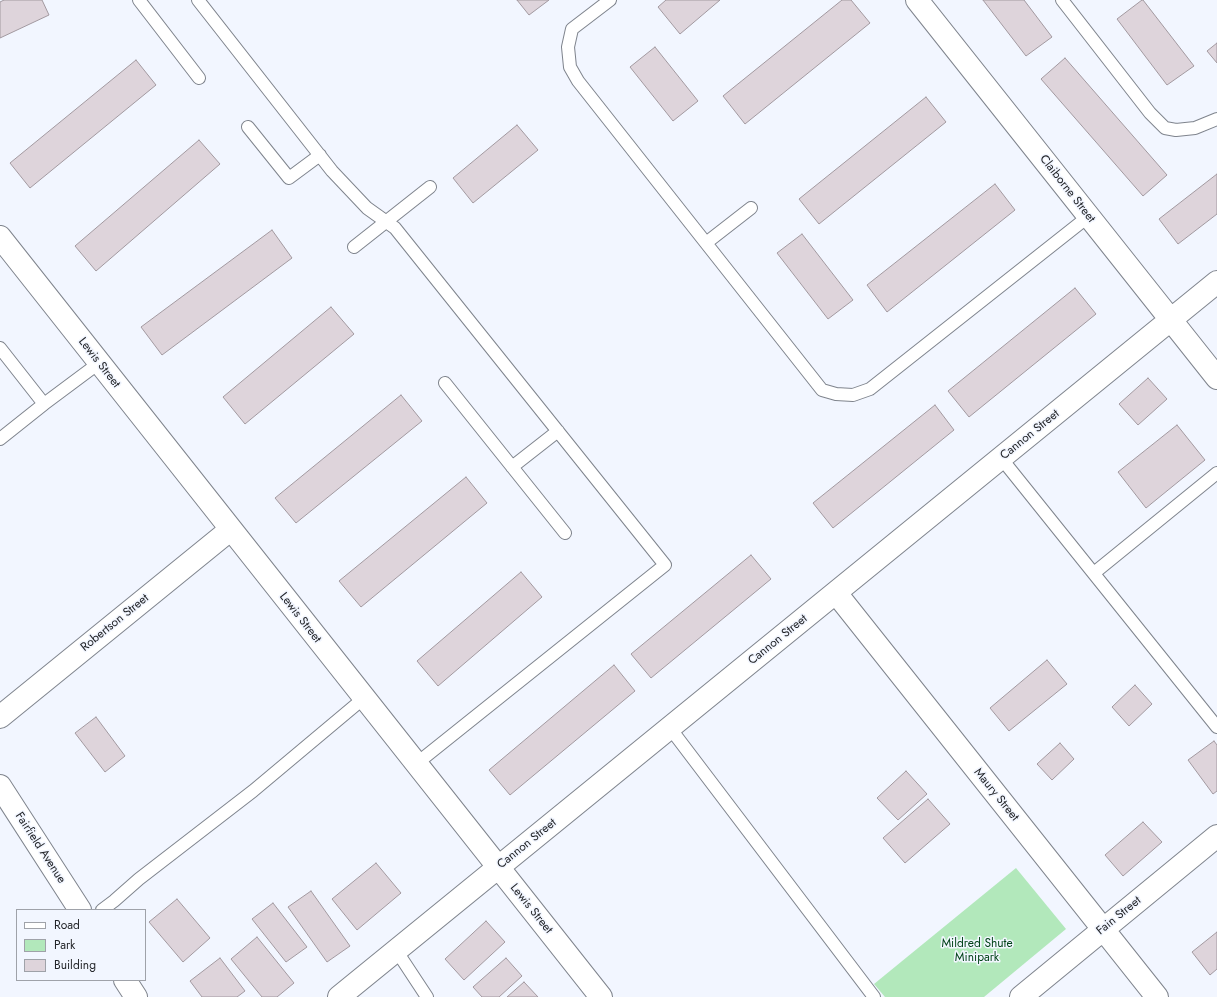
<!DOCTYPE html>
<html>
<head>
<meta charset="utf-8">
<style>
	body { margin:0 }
	#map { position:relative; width:1217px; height:997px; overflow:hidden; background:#f2f6ff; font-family:Jost,sans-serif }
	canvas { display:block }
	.legend { position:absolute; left:16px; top:909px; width:130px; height:72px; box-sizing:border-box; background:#f2f6ff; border:1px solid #9fa2a9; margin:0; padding:5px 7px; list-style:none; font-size:12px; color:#232529 }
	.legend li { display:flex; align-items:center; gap:8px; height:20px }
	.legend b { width:20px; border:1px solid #9fa2a9 }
</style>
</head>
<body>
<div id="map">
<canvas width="1217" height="997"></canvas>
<ul class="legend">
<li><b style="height:5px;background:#fff"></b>Road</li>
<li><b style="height:11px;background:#b2e8bb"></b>Park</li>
<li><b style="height:11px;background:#ded4db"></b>Building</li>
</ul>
</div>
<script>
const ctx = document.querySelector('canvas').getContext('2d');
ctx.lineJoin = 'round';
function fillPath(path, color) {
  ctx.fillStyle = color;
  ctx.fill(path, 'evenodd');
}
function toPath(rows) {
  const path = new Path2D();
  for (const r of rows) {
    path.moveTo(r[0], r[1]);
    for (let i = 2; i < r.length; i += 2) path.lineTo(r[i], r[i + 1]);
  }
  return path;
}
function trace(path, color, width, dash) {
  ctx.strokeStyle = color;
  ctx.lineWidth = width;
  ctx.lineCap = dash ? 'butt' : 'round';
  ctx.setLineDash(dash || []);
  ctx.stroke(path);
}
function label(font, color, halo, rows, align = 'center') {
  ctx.font = font + ' Jost,sans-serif';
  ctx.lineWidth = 3;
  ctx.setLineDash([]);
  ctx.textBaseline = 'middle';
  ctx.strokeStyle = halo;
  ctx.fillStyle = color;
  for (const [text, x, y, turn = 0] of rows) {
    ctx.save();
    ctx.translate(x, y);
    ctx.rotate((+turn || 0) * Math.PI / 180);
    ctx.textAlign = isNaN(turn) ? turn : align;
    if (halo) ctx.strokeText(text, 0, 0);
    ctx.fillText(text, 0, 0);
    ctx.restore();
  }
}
fillPath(toPath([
	[1016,868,1066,929,984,997,885,997,874,984]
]), '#b2e8bb');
const building = toPath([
	[4,0,42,0,49,15,0,38,0,2,4,0],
	[517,0,549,0,529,15,517,0],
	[666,0,720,0,680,34,658,7,666,0],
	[842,0,851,0,870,23,745,124,723,96,842,0],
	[983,0,1024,0,1052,37,1026,56,983,0],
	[1142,0,1143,0,1194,66,1167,85,1117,19,1142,0],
	[1217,43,1217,63,1207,51,1217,43],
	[655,47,698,101,673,121,630,67,655,47],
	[1065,58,1167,175,1143,196,1041,79,1065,58],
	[136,60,156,85,30,188,10,163,136,60],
	[926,97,946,122,819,224,799,199,926,97],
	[517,125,538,150,473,203,453,178,517,125],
	[199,140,220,164,96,271,75,246,199,140],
	[1217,174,1217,214,1178,244,1159,219,1217,174],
	[995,184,1015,210,887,312,867,285,995,184],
	[272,230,292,258,162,355,141,327,272,230],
	[802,234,853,300,828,319,777,253,802,234],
	[1075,288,1096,314,969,417,948,391,1075,288],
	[331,307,354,334,245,424,223,397,331,307],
	[1148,378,1167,399,1138,425,1119,404,1148,378],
	[401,395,422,421,296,523,275,498,401,395],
	[935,405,954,430,833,528,813,503,935,405],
	[1177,425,1205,460,1146,508,1118,472,1177,425],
	[466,477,487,503,361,607,339,581,466,477],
	[751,555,771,579,651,678,631,654,751,555],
	[521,572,542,597,438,686,417,661,521,572],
	[1047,660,1067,684,1009,731,990,708,1047,660],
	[614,665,635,691,510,795,489,770,614,665],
	[1135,685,1152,704,1129,726,1112,707,1135,685],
	[96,717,125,756,105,772,75,733,96,717],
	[1214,741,1217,745,1217,791,1213,794,1188,760,1214,741],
	[1060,743,1074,759,1052,780,1037,764,1060,743],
	[906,771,927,794,898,820,877,798,906,771],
	[928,799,950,824,905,863,883,838,928,799],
	[1143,822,1162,842,1123,876,1105,855,1143,822],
	[376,863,401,893,357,930,332,899,376,863],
	[311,891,350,946,327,962,288,907,311,891],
	[177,899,210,938,183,962,149,922,177,899],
	[273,903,307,947,286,962,252,919,273,903],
	[486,921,505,942,464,980,445,959,486,921],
	[1217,932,1217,969,1210,975,1192,952,1217,932],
	[257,937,294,983,277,997,262,997,231,959,257,937],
	[220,958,245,991,237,997,202,997,190,981,220,958],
	[506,958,522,976,499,997,482,997,473,987,506,958],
	[524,982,538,997,507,997,524,982]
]);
fillPath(building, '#ded4db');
trace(building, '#a299a0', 1);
const lane = toPath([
	[139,0,199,78],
	[198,0,332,171,367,208,395,228,665,565,416,764],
	[610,0,572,29,568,47,570,67,578,81,822,390,836,394,853,395,870,389,1089,216],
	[1062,0,1150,113,1165,128,1176,130,1195,128,1217,119],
	[248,127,289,178,320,155],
	[706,243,751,208],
	[354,247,430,187],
	[0,348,44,404,99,363],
	[445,383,565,533],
	[0,439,44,404],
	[1001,458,1217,727],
	[512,467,558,431],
	[1094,573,1217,473],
	[670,728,874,997],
	[102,910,114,901,139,879,253,791,364,698],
	[396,950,427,997]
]);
const street = toPath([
	[917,0,1217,378],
	[0,237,601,997],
	[836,593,1157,997],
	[0,717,230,530],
	[339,997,1217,282],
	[1021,997,1217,836]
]);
const secondary = toPath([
	[0,786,80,910],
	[125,980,136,997]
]);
trace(lane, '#7f848d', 14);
trace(street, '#7f848d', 24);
trace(secondary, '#7f848d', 24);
trace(lane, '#fff', 12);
trace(street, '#fff', 22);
trace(secondary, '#fff', 22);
label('12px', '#232529', '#f2f6ff', [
	["Claiborne Street",1067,189,52],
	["Lewis Street",99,363,52],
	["Cannon Street",1030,435,-39],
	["Lewis Street",300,618,52],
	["Robertson Street",115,623,-39],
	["Cannon Street",778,640,-39],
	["Maury Street",996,795,51],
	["Cannon Street",527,844,-39],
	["Fairfield Avenue",40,848,57],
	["Lewis Street",531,909,51],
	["Fain Street",1119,916,-39]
]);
label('12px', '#024319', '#f2f6ff', [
	["Mildred Shute",977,944],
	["Minipark",977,958]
]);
</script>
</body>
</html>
